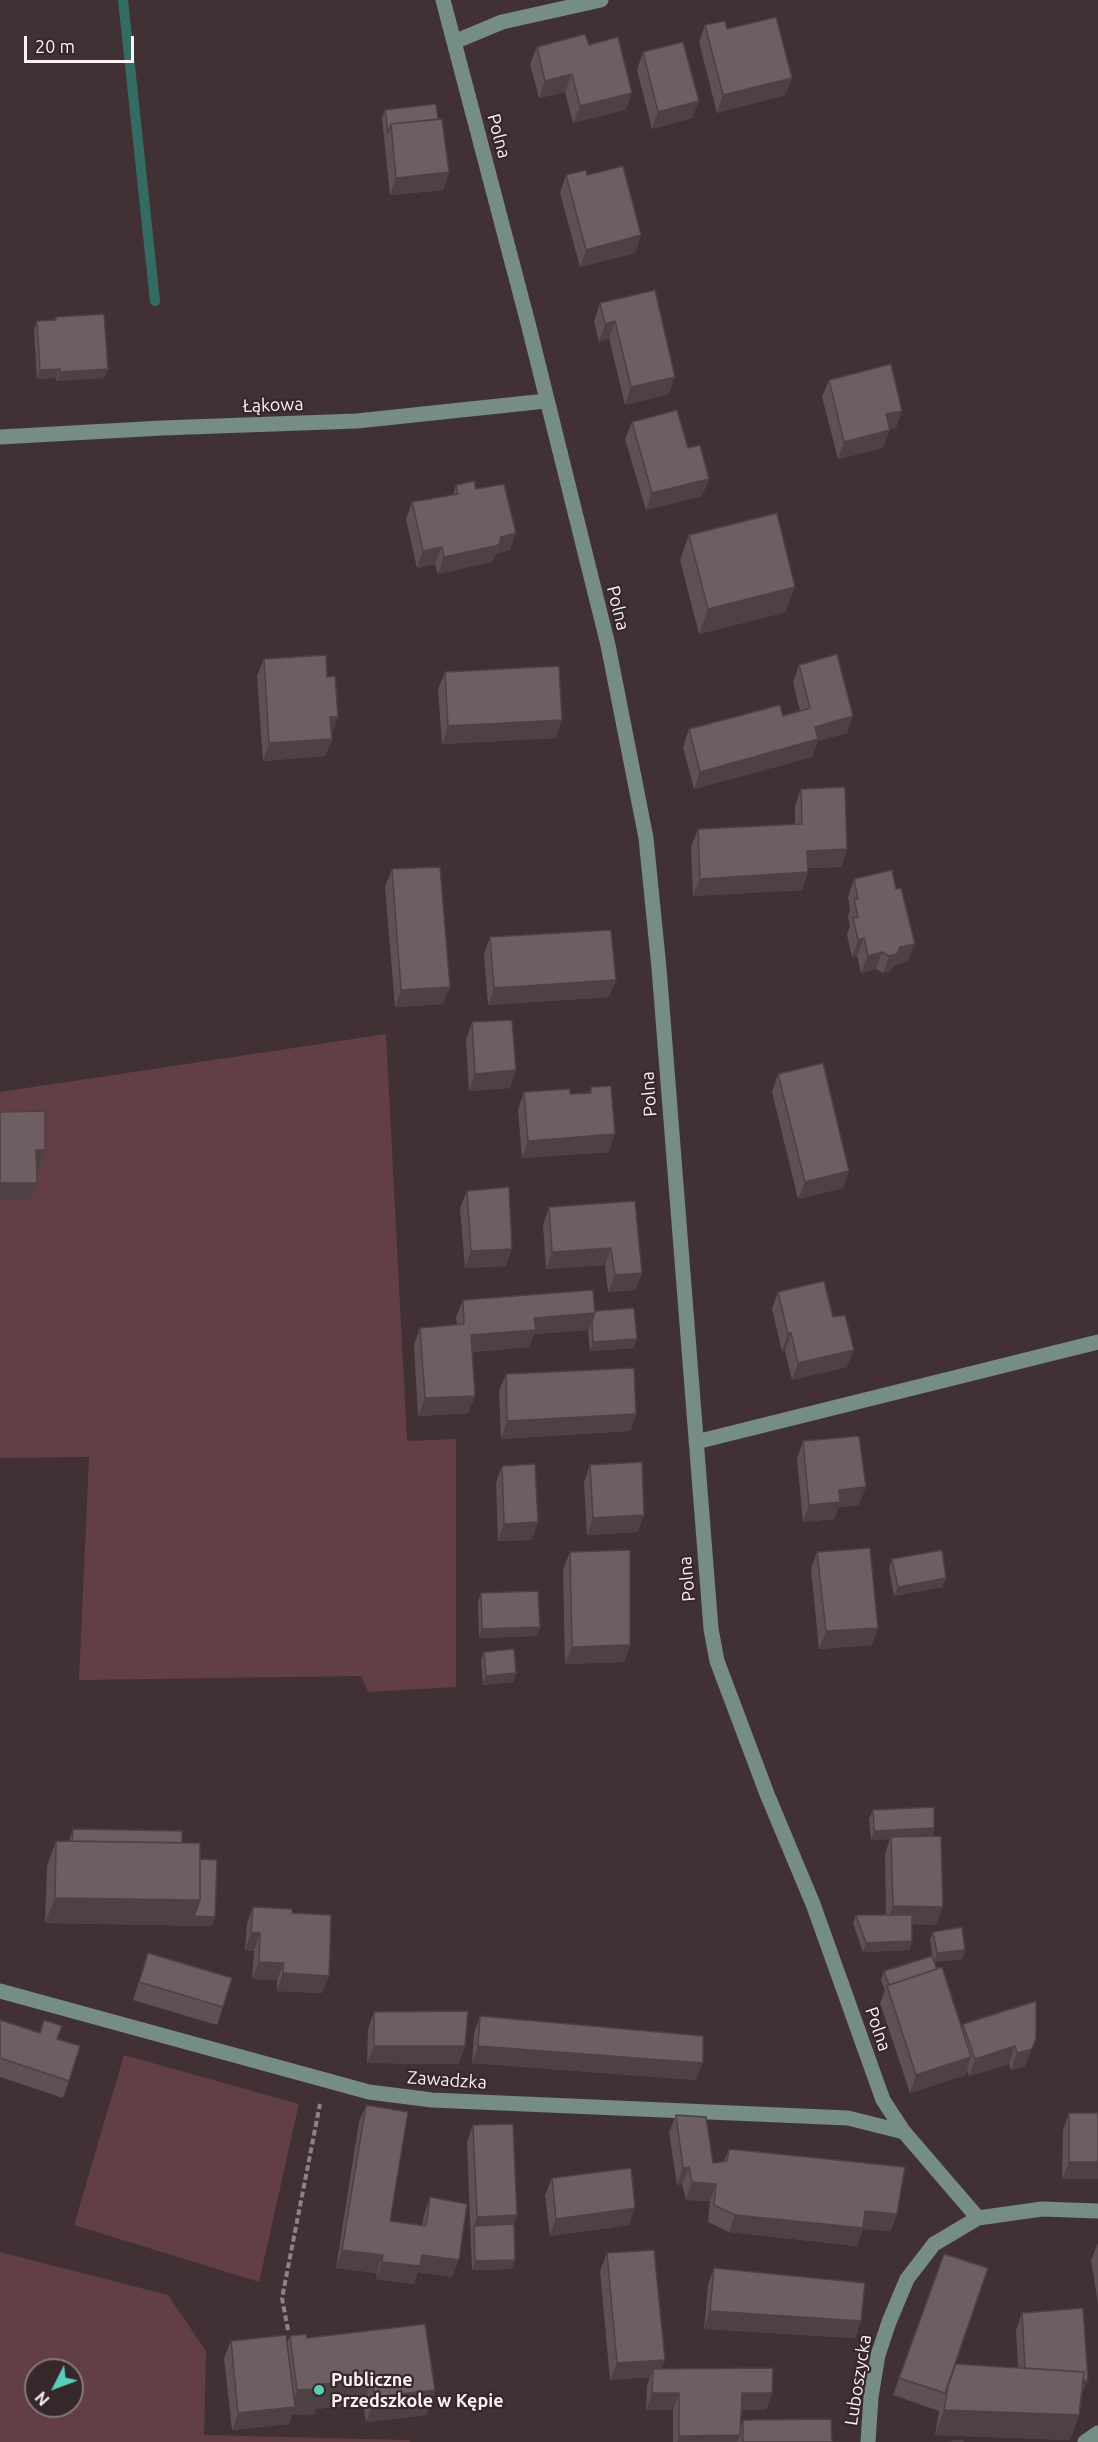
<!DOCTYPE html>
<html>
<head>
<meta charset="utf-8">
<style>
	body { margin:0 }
	#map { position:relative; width:1098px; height:2442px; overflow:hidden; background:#413134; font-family:Ubuntu,sans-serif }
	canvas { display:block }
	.north { position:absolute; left:24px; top:2358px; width:60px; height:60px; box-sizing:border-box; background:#36272a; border:2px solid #85787a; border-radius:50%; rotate:228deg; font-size:16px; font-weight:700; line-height:24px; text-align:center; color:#fcf1f3 }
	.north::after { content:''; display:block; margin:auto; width:21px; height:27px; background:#5acebc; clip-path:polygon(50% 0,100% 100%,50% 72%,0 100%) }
	.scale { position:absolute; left:24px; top:36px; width:110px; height:27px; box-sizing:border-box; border:3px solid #fcf1f3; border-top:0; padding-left:8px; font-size:18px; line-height:21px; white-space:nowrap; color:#fcf1f3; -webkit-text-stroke:4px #36272a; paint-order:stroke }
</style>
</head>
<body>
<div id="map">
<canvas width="1098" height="2442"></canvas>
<div class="north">N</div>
<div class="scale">20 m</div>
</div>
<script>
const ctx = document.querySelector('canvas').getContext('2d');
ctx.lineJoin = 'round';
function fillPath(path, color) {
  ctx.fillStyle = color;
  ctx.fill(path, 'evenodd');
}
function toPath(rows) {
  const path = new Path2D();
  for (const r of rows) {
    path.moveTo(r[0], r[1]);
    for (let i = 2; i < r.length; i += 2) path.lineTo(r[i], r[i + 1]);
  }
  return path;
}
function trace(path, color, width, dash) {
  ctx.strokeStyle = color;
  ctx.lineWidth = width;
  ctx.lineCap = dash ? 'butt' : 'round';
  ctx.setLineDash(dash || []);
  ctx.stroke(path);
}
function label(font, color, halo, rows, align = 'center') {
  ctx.font = font + ' Ubuntu,sans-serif';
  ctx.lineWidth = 4.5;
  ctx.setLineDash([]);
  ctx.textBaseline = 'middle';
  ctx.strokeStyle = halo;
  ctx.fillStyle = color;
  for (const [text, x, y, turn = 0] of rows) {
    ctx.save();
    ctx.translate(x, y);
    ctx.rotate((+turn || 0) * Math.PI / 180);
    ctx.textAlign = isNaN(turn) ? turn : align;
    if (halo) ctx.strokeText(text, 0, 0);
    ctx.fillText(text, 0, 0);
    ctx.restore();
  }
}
fillPath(toPath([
	[386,1034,407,1441,456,1439,456,1687,368,1692,361,1676,79,1680,89,1457,0,1458,0,1092],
	[124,2055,299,2104,259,2282,74,2225],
	[0,2252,168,2295,206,2351,204,2435,409,2440,410,2442,0,2442],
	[36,2370,72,2370,72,2406,36,2406]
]), '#623e46');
trace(toPath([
	[123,0,155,301]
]), '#346c63', 10);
trace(toPath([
	[288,2330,282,2298,320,2104]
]), '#8f8184', 4, [6, 3]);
trace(toPath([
	[443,0,528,323,608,645,646,838,659,968,711,1629,717,1661,767,1794,813,1904,883,2100,904,2132,978,2218],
	[454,42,502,22,601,0],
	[0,437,162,428,357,421,546,401],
	[696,1442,1098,1342],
	[0,1991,369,2092,432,2100,848,2118,904,2132],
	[868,2442,871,2397,878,2355,889,2322,907,2279,934,2244,978,2218,1042,2209,1098,2211],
	[1085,2442,1098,2433]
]), '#758c87', 15);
fillPath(toPath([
	[705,25,727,29,792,78,785,95,717,113,699,42],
	[589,45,632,93,625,110,573,123,565,92,539,98,530,64,537,47],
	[643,52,692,118,652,129,637,70],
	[385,110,438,119,449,172,443,190,390,195,382,118],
	[566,175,587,175,641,235,635,253,580,267,560,193],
	[655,290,669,394,625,405,609,338,599,342,594,321,600,303],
	[56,317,108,369,104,378,56,381,56,378,37,379,34,330,37,321,55,320],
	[829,380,896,428,889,429,883,448,838,459,822,397],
	[632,422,688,448,709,479,702,496,646,510,625,439],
	[456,485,476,489,510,550,495,554,492,562,438,574,435,564,417,568,406,519,412,502,453,495],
	[689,535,786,612,699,634,680,560],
	[264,659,327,677,338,717,331,734,332,739,325,756,263,761,257,676],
	[799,665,847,733,818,741,812,757,694,789,683,747,689,729,783,716,800,711,793,682],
	[445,672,556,738,442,744,438,689],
	[801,789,847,849,841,867,808,868,808,872,802,890,693,896,691,847,698,829,795,824,795,806],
	[392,869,443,1004,395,1007,385,887],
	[854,879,908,961,894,965,890,971,883,973,876,969,861,973,857,956,852,957,847,935,850,926,848,917,850,909,848,897],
	[490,937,616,980,609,997,488,1005,484,954],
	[472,1022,510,1088,469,1091,466,1040],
	[778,1074,849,1171,843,1188,798,1199,772,1092],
	[591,1087,609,1152,522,1158,518,1110,524,1092,570,1094,589,1093],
	[467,1191,506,1266,465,1268,460,1208],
	[635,1201,642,1273,635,1290,608,1292,605,1265,546,1269,543,1225,549,1207],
	[778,1292,833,1317,847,1367,792,1380,785,1351,782,1351,772,1309],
	[463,1300,595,1311,637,1339,633,1348,590,1351,588,1330,534,1334,529,1347,472,1352,475,1396,468,1413,418,1416,414,1345,420,1328,457,1325,456,1317],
	[506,1374,636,1414,630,1431,501,1439,499,1391],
	[803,1441,859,1505,838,1507,834,1519,803,1522,797,1459],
	[590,1465,638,1532,587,1535,584,1482],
	[502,1466,532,1540,498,1541,496,1483],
	[570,1552,630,1645,624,1662,565,1664,563,1569],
	[817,1552,872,1645,819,1649,811,1569],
	[892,1559,946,1578,942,1587,894,1596,889,1568],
	[481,1593,537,1636,479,1638,478,1602],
	[484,1652,516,1673,513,1682,483,1685,481,1660],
	[873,1810,934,1828,932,1836,936,1925,912,1924,912,1941,909,1950,863,1952,853,1923,856,1915,886,1915,885,1854,890,1839,871,1840,869,1819],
	[73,1829,182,1843,200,1859,215,1917,212,1926,45,1923,47,1866,56,1841,69,1841],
	[253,1907,292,1913,329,1976,322,1993,277,1991,277,1980,252,1979,254,1951,245,1950,247,1924],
	[933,1932,965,1950,962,1959,934,1962,962,2028,963,2024,1036,2001,1025,2066,1011,2070,1009,2064,969,2076,967,2070,965,2075,910,2093,880,2003,885,1991,881,1980,884,1971,933,1958,930,1940],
	[148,1953,223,2007,217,2025,133,2000],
	[374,2012,459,2064,367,2063,368,2029],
	[480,2016,696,2080,472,2063,474,2033],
	[0,2020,57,2039,69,2081,63,2098,0,2077],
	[366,2105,390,2221,422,2226,424,2215,430,2197,452,2277,418,2272,414,2284,376,2279,377,2273,336,2268,359,2122],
	[1069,2113,1098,2113,1062,2179,1063,2130],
	[676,2115,713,2163,724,2161,729,2149,891,2231,863,2229,857,2246,729,2232,708,2222,710,2201,686,2200,682,2184,677,2185,669,2132],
	[473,2125,514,2224,515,2260,512,2269,472,2270,467,2142],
	[552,2178,629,2225,550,2236,545,2195],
	[1098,2243,1098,2304,1091,2260],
	[607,2253,665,2360,661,2369,772,2393,766,2410,741,2410,740,2430,743,2420,832,2442,673,2442,673,2410,646,2410,647,2386,650,2377,610,2380,600,2271],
	[944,2254,945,2393,956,2364,1018,2368,1016,2330,1022,2313,1081,2397,1079,2415,1070,2440,935,2435,939,2411,893,2395],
	[714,2268,861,2321,855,2338,704,2329,708,2285],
	[290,2336,307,2338,435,2390,426,2415,366,2422,363,2404,316,2409,314,2414,292,2415,289,2424,232,2430,224,2358,231,2341,287,2343]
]), '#5f5053');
fillPath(toPath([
	[572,74,565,92,539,98,545,81],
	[792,78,785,95,717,113,723,95],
	[632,93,625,110,573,123,580,106],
	[699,101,692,118,652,129,658,112],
	[449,172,443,190,390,195,396,178],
	[641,235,635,253,580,267,586,250],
	[615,321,609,338,599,342,605,324],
	[60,369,56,378,37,379,40,370],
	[108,369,104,378,56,381,60,372],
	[675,377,669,394,625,405,631,387],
	[902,411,896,428,879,432,886,414],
	[890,430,883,448,838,459,844,442],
	[709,479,702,496,646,510,652,493],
	[516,533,510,550,495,554,501,537],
	[499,545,492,562,438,574,444,557],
	[442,547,435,564,417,568,423,551],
	[795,587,786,612,699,634,708,609],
	[853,716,847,733,818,741,812,757,694,789,700,772,815,727],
	[330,717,338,717,332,734,324,735],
	[562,720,556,738,442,744,448,726],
	[332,739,325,756,263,761,269,743],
	[847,849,841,867,801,868,807,851],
	[808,872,802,890,693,896,700,879],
	[864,938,857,956,852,957,858,940],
	[915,944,908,961,894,965,890,971,883,973,889,956,900,947],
	[882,952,876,969,861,973,868,956],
	[616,980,609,997,488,1005,494,988],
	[450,987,443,1004,395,1007,401,990],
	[516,1070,510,1088,469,1091,475,1074],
	[615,1134,609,1152,522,1158,528,1141],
	[36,1150,45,1150,39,1167,30,1167],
	[849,1171,843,1188,798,1199,805,1182],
	[0,1183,37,1183,30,1200,0,1200],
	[611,1248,605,1265,546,1269,552,1252],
	[512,1249,506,1266,465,1268,471,1251],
	[642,1273,635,1290,608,1292,615,1275],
	[595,1313,589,1330,534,1334,529,1347,464,1352,471,1335,534,1318],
	[791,1333,785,1351,782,1351,788,1334],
	[637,1339,633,1348,590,1351,593,1342],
	[854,1350,847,1367,792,1380,798,1363],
	[475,1396,468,1413,418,1416,425,1398],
	[636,1414,630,1431,501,1439,507,1421],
	[866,1487,859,1505,838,1507,834,1519,803,1522,809,1505,839,1490],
	[644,1515,638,1532,587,1535,593,1518],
	[538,1522,532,1540,498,1541,504,1524],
	[946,1578,942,1587,894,1596,898,1587],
	[540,1627,537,1636,479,1638,482,1629],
	[878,1628,872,1645,819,1649,826,1631],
	[630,1645,624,1662,565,1664,572,1647],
	[516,1673,513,1682,483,1685,486,1676],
	[934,1828,931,1837,891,1837,890,1839,871,1840,874,1831],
	[55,1898,200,1900,215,1917,212,1926,45,1923],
	[893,1906,943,1907,936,1925,886,1924],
	[251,1933,260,1933,254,1951,245,1950],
	[912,1941,909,1950,863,1952,866,1943],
	[965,1950,962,1959,934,1962,937,1953],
	[259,1962,284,1963,277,1980,252,1979],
	[283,1973,329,1976,322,1993,277,1991],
	[1036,2039,1025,2066,1011,2070,1017,2053],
	[374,2046,465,2046,459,2064,367,2063],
	[478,2046,703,2063,696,2080,472,2063],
	[1015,2046,1009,2064,969,2076,975,2059],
	[971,2057,965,2075,910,2093,916,2075],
	[1069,2162,1098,2162,1098,2179,1062,2179],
	[689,2167,682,2184,677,2185,683,2168],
	[692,2182,716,2184,710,2201,686,2200],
	[635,2208,629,2225,550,2236,556,2219],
	[865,2211,897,2214,891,2231,863,2229,857,2246,729,2232,735,2215],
	[517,2215,510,2233,474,2226,477,2217],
	[342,2250,383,2255,377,2273,336,2268],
	[422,2255,459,2260,452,2277,418,2272,414,2284,376,2279,382,2262],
	[515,2260,512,2269,472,2270,475,2261],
	[710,2311,861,2321,855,2338,704,2329],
	[665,2360,658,2377,653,2369,650,2377,610,2380,617,2363],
	[1025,2376,1088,2380,1081,2397],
	[372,2379,363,2404,316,2409,314,2414,292,2415,289,2424,232,2430,238,2413,291,2407,297,2390,323,2384],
	[435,2390,426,2415,366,2422,375,2397],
	[652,2393,679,2393,673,2410,646,2410],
	[742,2393,772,2393,766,2410,736,2410],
	[944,2410,1079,2415,1070,2440,935,2435],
	[740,2435,737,2442,677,2442,679,2436]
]), '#4d4144');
const building = toPath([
	[776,17,792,78,723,95,705,25,725,21,727,29,776,17],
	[585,34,589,45,618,37,632,93,580,106,572,74,545,81,537,47,585,34],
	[683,42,699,101,658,112,643,52,683,42],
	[436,104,438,119,391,124,388,133,385,110,436,104],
	[442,119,449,172,396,178,391,124,442,119],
	[623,166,641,235,586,250,566,175,586,170,587,175,623,166],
	[655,290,675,377,631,387,615,321,605,324,600,303,655,290],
	[104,314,108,369,60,372,60,369,40,370,37,321,56,320,56,317,104,314],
	[891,364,902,411,886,414,890,430,844,442,829,380,891,364],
	[677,410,688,448,700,445,709,479,652,493,632,422,677,410],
	[474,481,476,489,504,484,516,533,501,537,499,545,444,557,442,547,423,551,412,502,458,494,456,485,474,481],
	[777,513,795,587,708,609,689,535,777,513],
	[837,654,853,716,815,727,818,739,700,772,689,729,780,705,783,716,810,708,799,665,837,654],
	[326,655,327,677,335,676,338,717,330,717,332,739,269,743,264,659,326,655],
	[559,666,562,720,448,726,445,672,559,666],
	[845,787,847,849,807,851,808,872,700,879,698,829,802,824,801,789,845,787],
	[440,867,450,987,401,990,392,869,440,867],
	[892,870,896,889,901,888,915,944,900,947,897,954,889,956,882,952,868,956,864,938,858,940,853,918,858,917,854,899,858,899,854,879,892,870],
	[611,930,616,980,494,988,490,937,611,930],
	[512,1020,516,1070,475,1074,472,1022,512,1020],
	[823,1063,849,1171,805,1182,778,1074,823,1063],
	[611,1086,615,1134,528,1141,524,1092,570,1089,570,1094,591,1093,591,1087,611,1086],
	[45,1111,45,1150,36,1150,37,1183,0,1183,0,1112,45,1111],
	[509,1187,512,1249,471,1251,467,1191,509,1187],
	[635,1201,642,1273,615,1275,611,1248,552,1252,549,1207,635,1201],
	[824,1281,833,1317,845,1315,854,1350,798,1363,791,1333,788,1334,778,1292,824,1281],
	[593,1290,595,1313,534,1318,536,1330,471,1335,475,1396,425,1398,420,1328,464,1324,463,1300,593,1290],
	[634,1308,637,1339,593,1342,592,1322,595,1311,634,1308],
	[634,1368,636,1414,507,1421,506,1374,634,1368],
	[859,1436,866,1487,839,1490,840,1502,809,1505,803,1441,859,1436],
	[642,1462,644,1515,593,1518,590,1465,642,1462],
	[535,1464,538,1522,504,1524,502,1466,535,1464],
	[870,1548,878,1628,826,1631,817,1552,870,1548],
	[630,1550,630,1645,572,1647,570,1552,630,1550],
	[942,1550,946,1578,898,1587,892,1559,942,1550],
	[538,1591,540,1627,482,1629,481,1593,538,1591],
	[514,1649,516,1673,486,1676,484,1652,514,1649],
	[934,1807,934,1828,874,1831,873,1810,934,1807],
	[73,1829,182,1831,182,1843,72,1841,73,1829],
	[941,1836,943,1907,893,1906,891,1837,941,1836],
	[56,1841,200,1843,200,1900,55,1898,56,1841],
	[200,1859,217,1860,215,1917,194,1916,200,1900,200,1859],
	[253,1907,292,1909,292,1913,331,1915,329,1976,283,1973,284,1963,259,1962,260,1933,251,1933,253,1907],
	[856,1915,912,1915,912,1941,866,1943,856,1915],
	[962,1927,965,1950,937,1953,933,1932,962,1927],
	[148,1953,232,1978,223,2007,139,1982,148,1953],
	[932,1956,937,1969,889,1985,884,1971,932,1956],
	[942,1967,971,2057,916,2075,887,1986,942,1967],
	[1036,2001,1036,2039,1032,2049,1017,2053,1015,2046,975,2059,963,2024,1036,2001],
	[468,2011,465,2046,374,2046,374,2012,468,2011],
	[480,2016,703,2036,703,2063,478,2046,480,2016],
	[0,2020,40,2033,44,2020,62,2026,57,2039,80,2046,69,2081,0,2058,0,2020],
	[366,2105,408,2112,390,2221,426,2226,430,2197,467,2204,459,2260,422,2255,420,2266,382,2262,383,2255,342,2250,366,2105],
	[1069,2113,1098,2113,1098,2162,1069,2162,1069,2113],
	[676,2115,706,2117,713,2163,727,2161,729,2149,905,2167,897,2214,865,2211,863,2228,735,2215,714,2205,716,2184,692,2182,689,2167,683,2168,676,2115],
	[513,2124,517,2215,477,2217,473,2125,513,2124],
	[631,2168,635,2208,556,2219,552,2178,631,2168],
	[514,2224,515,2260,475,2261,474,2226,514,2224],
	[654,2250,665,2360,617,2363,607,2253,654,2250],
	[944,2254,988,2268,945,2393,899,2378,944,2254],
	[714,2268,865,2283,861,2321,710,2311,714,2268],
	[1083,2308,1088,2380,1083,2380,1084,2372,1025,2368,1022,2313,1083,2308],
	[425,2324,435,2390,375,2397,372,2379,323,2384,323,2389,297,2390,290,2336,306,2334,307,2338,425,2324],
	[286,2335,295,2407,238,2413,231,2341,286,2335],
	[956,2364,1084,2372,1079,2415,944,2410,948,2386,956,2364],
	[773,2368,772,2393,742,2393,740,2435,679,2436,679,2393,652,2393,653,2369,773,2368],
	[831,2419,832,2442,743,2442,743,2420,831,2419],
	[963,2440,963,2442,948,2442,963,2440]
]);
fillPath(building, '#6e5d61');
trace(building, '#4d4144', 1.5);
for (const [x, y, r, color] of [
	[319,2390,6,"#5acebc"]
]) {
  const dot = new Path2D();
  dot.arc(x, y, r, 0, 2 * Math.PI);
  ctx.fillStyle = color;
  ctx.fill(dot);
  trace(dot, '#36272a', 2);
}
label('18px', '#fcf1f3', '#36272a', [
	["Polna",499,136,75],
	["Łąkowa",273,405,-2],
	["Polna",618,608,76],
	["Polna",649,1094,-94],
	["Polna",687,1579,-95],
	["Polna",878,2029,71],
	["Zawadzka",447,2080,4],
	["Luboszycka",858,2380,-81]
]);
label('bold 18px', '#fcf1f3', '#36272a', [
	["Publiczne",331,2380],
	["Przedszkole w Kępie",331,2401]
], 'left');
</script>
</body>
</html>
